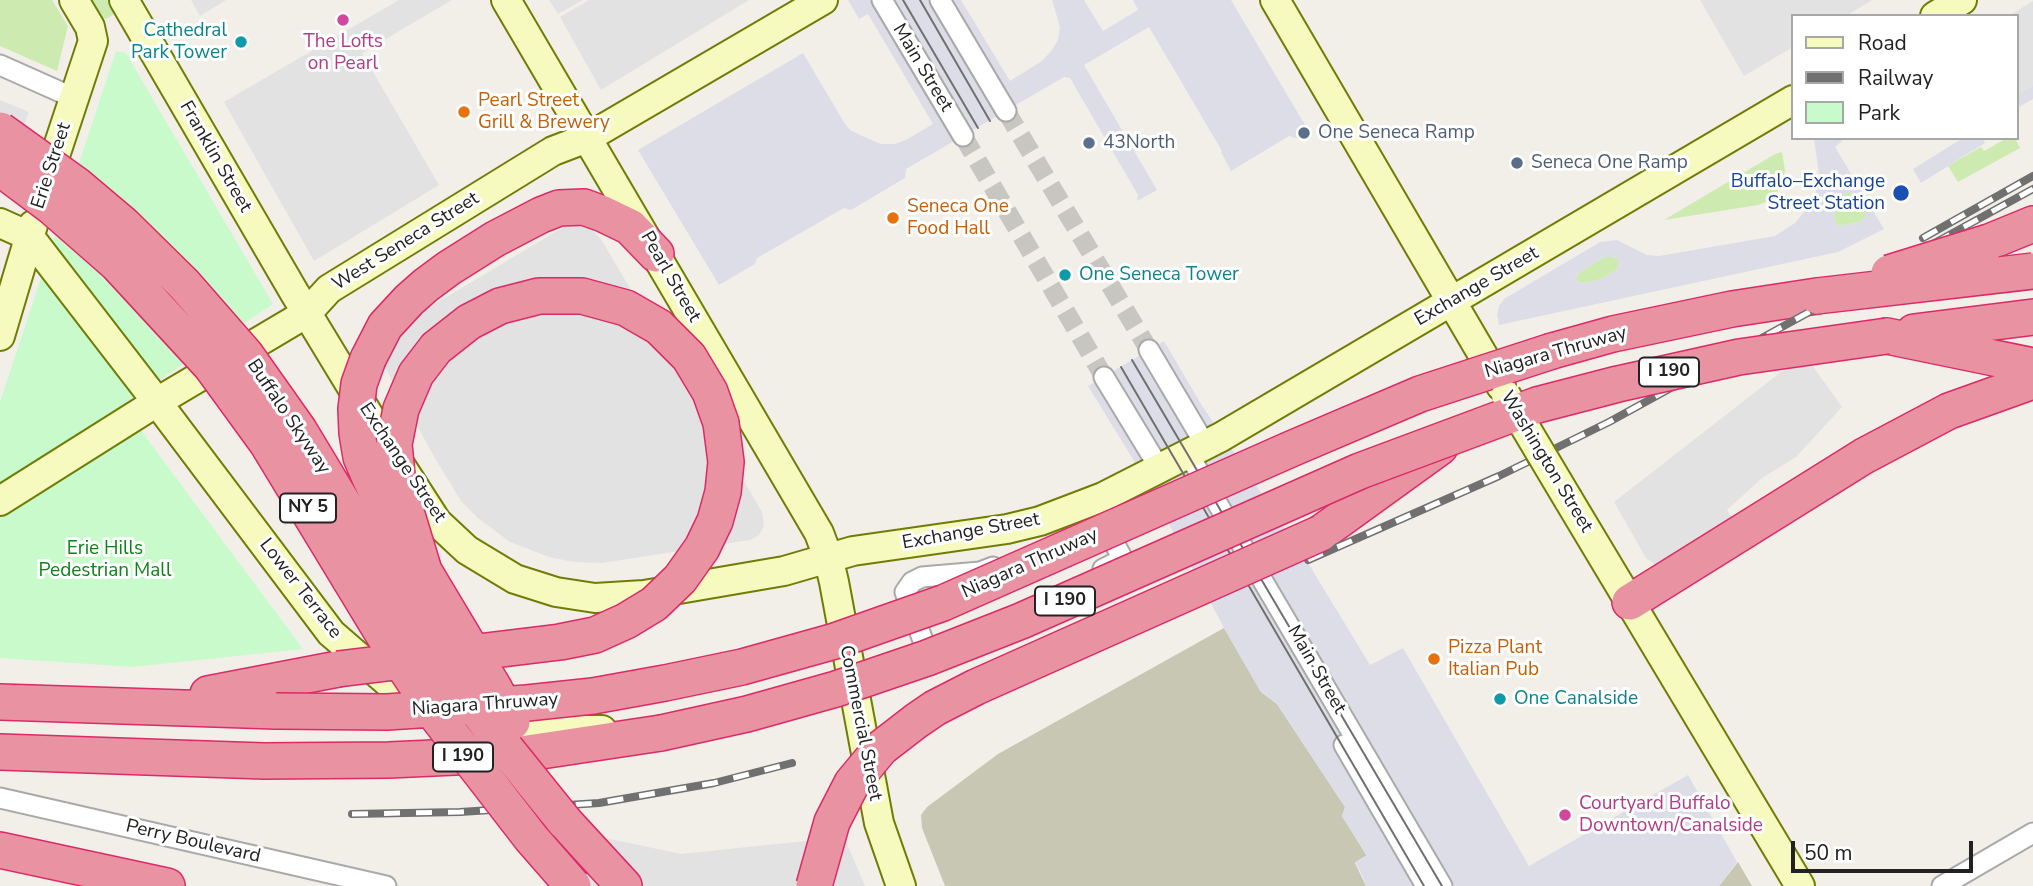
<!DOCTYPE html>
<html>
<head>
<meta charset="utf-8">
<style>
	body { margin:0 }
	#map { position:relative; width:2033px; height:886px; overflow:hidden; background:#f2efe9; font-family:"Nunito Sans",sans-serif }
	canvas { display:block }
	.legend { position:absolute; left:1791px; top:14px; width:228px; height:126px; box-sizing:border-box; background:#fff; border:2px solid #a7a7a7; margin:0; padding:9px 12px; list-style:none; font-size:21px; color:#222 }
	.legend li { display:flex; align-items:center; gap:14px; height:35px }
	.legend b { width:35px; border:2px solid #a7a7a7 }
	.scale { position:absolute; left:1791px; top:841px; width:182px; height:32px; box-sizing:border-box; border:4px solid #222; border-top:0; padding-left:9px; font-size:21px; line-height:24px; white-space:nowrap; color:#222; -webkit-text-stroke:5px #fff; paint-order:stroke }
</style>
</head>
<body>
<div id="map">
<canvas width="2033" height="886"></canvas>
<ul class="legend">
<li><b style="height:9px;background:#f7fabf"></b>Road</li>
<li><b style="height:9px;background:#707070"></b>Railway</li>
<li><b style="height:19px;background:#c8facc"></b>Park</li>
</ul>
<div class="scale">50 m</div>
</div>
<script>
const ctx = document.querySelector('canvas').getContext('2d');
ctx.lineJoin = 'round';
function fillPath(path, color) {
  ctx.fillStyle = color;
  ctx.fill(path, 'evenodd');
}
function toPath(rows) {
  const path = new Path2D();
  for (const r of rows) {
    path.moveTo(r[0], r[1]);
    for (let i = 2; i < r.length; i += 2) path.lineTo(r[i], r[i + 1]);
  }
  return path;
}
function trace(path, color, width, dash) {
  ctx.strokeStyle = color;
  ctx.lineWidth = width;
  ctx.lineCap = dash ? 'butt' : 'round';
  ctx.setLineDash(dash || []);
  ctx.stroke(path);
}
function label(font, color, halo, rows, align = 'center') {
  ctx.font = font + ' "Nunito Sans",sans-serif';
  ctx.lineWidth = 6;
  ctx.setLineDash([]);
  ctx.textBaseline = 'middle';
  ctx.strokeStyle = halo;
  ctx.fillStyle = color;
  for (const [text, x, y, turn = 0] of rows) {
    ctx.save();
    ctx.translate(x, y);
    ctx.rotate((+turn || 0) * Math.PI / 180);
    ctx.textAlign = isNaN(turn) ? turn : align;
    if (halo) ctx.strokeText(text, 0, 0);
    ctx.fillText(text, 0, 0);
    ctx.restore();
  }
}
fillPath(toPath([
	[1224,628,1261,692,1277,704,1345,807,1342,816,1367,856,1355,863,1366,886,945,886,922,828,921,815,927,807,998,754],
	[1738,862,1752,886,1719,886]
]), '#c7c7b4');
fillPath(toPath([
	[0,0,52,0,68,26,57,71,0,46],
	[90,0,108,0,114,13,113,15,106,19,102,18],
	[2007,138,2015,138,2020,148,1958,182,1948,166,1981,147,1984,151],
	[1782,152,1785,171,1782,183,1776,194,1768,201,1758,205,1664,220,1775,154],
	[1849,191,1854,194,1865,211,1865,218,1860,222,1840,226,1835,223,1834,218,1837,205,1844,195],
	[1604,257,1613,257,1617,258,1619,262,1617,270,1601,279,1591,282,1580,283,1575,279,1580,272]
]), '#cdebb0');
fillPath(toPath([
	[116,51,126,53,273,304,122,405,303,649,133,667,0,658,0,402]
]), '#c8facc');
fillPath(toPath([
	[191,0,226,0,200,16],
	[399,0,452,0,362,53,439,185,314,261,224,102],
	[549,0,583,0,558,14],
	[589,0,749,0,601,90,560,17],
	[1700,0,1872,0,1846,16,1793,16,1793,47,1744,76],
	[2033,1,2033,85,2017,95,2017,16,2009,16],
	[0,100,29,112,2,179,0,178],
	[572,226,586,226,592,230,601,239,762,512,764,526,759,535,750,540,602,563,574,562,549,557,510,542,478,518,461,501,436,460,371,342,562,228],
	[1804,354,1842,407,1796,457,1762,478,1727,510,1734,521,1658,566,1646,558,1614,502],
	[577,832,681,854,844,837,865,886,562,886]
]), '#e2e2e2');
fillPath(toPath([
	[848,0,961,0,1010,81,1042,61,1052,50,1058,40,1060,27,1052,0,1084,0,1103,31,1138,10,1133,0,1231,0,1308,130,1296,138,1289,136,1231,171,1221,152,1222,151,1149,27,1084,65,1157,190,1137,201,1138,195,1070,78,1064,77,906,169,905,178,851,210,844,208,757,258,755,264,719,285,638,150,803,53,845,124,850,130,860,135,881,144,895,144,906,140,933,124,868,14,859,19],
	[2033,85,2033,99,2017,108,2017,95],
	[1814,138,1840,138,1842,141,1835,147,1884,229,1838,252,1499,325,1497,315,1499,306,1504,299,1600,242,1617,240,1647,255,1659,256,1775,236,1795,223,1810,205,1816,191,1819,175],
	[1849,192,1854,194,1865,211,1865,218,1860,222,1840,226,1835,223,1834,217,1837,205,1844,195],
	[1604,257,1613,257,1617,258,1619,262,1617,270,1601,279,1591,282,1580,283,1575,279,1580,272],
	[1963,138,1982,138,1985,143,1921,183,1913,169],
	[1164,341,1201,404,1305,558,1370,665,1403,648,1529,866,1688,775,1737,862,1719,886,1366,886,1363,877,1355,862,1367,855,1342,816,1345,807,1277,704,1261,692,1224,628,1144,477,1088,386]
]), '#dddde8');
trace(toPath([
	[1006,111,1149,350],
	[963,136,1104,377]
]), '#c8c6c1', 19, [19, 10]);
const street = toPath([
	[882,0,963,136],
	[940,0,1006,111],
	[0,65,74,98],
	[1149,350,1206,446],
	[1104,377,1160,469],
	[1189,455,1442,886],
	[1103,569,1123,559,1103,523],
	[925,646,905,592,912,582,922,577,980,572,993,567],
	[1344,745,1426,886],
	[0,798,386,886],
	[1942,886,2033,833]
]);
const secondary = toPath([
	[124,0,294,292,379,432,437,522,467,550,515,579,556,592,595,598,644,595,784,571,853,551,1007,529,1040,521,1103,497,1221,437,1793,100],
	[506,0,819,533,828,557,834,582,879,823,901,886],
	[1275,0,1501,386],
	[1935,16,1962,0],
	[45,186,93,41,90,27,74,0],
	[0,223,29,236,157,402,331,633,391,685,430,706],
	[0,336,33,225],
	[1568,499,1800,886],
	[0,501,157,402,307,313,329,289,553,151,587,138,823,0],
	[489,723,529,730,602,730]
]);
const highway = toPath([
	[1989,242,2033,224],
	[1914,332,2033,317],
	[1887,336,2033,366],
	[1552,351,1613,334,1732,309,1817,296],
	[368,359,385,326,409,300,426,285,449,268,495,239,541,215,559,208,584,207,603,214,630,227,656,254],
	[1321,533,1440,447],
	[1630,602,1864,456,1949,411,2033,381],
	[208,694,338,669],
	[0,702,276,711],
	[0,752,264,761,389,760,521,754,661,733],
	[565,822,624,886],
	[0,850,167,886]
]);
trace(street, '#a9a9a9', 23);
trace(secondary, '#707d05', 32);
trace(highway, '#dc2a67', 38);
trace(street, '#fff', 19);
trace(secondary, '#f7fabf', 28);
trace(highway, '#e892a2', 35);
trace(toPath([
	[903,0,978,128],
	[920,0,990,121],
	[1132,360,1442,886],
	[1121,367,1424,886]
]), '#707070', 2);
const rail = toPath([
	[1923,238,2033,176],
	[1308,560,1499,476,1609,422,2033,189],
	[352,814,460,812,599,803,714,783,792,763]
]);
trace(rail, '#707070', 8);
trace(rail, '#fff', 5, [16]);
const secondaryBridge = toPath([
	[1506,395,1568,499]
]);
const highwayBridge = toPath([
	[0,130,78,186,123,224,184,284,246,355,299,430,396,591,452,676,499,740,565,822],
	[0,168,52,207,117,264,211,366,267,443,386,639,439,719,531,838,573,886],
	[1889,273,1989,242],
	[1817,296,2033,271],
	[368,359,359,384,356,409,357,433,361,457,370,478,391,521,424,571,494,688,512,722],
	[338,669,560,642,595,635,626,621,654,604,680,579,702,548,715,521,723,492,726,462,721,423,710,392,689,357,659,327,626,308,582,296,539,296,500,306,469,322,436,348,416,374,401,409,394,444,398,485,424,571],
	[276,711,387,712,527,703,593,696,665,683,742,667,835,641,943,603,1291,449,1420,394,1552,351],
	[661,733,747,714,836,689,927,658,1021,621,1360,471,1537,405,1618,384,1739,357,1887,336],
	[814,886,832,822,852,783,881,748,916,721,935,708,976,687,1321,533]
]);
trace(secondaryBridge, '#707d05', 32, []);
trace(highwayBridge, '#dc2a67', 38, []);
trace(secondaryBridge, '#f7fabf', 28);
trace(highwayBridge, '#e892a2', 35);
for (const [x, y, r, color] of [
	[343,20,7,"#d1479c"],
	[241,42,7,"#0f9aa8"],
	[464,112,7,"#e8710a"],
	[1304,133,7,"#5c6f8a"],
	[1089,143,7,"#5c6f8a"],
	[1517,163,7,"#5c6f8a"],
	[1901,193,9,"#1a4fb4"],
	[893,218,7,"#e8710a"],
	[1065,275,7,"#0f9aa8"],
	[1434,659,7,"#e8710a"],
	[1500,699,7,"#0f9aa8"],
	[1565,815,7,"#d1479c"]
]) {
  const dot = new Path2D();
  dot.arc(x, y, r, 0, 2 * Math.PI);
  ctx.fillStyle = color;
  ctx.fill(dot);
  trace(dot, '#fff', 2.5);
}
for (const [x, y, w] of [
	[1669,372,60],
	[308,508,56],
	[1065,601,60],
	[463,757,60]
]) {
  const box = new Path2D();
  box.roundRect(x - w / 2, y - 14.5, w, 29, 5);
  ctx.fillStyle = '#fff';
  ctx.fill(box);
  trace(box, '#222', 2);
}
label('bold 18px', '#222', null, [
	["I 190",1669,372],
	["NY 5",308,508],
	["I 190",1065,601],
	["I 190",463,757]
]);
label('19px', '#0d838f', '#fff', [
	["Cathedral",227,31,"right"],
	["Park Tower",227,53,"right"],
	["One Seneca Tower",1079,275],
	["One Canalside",1514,699]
], 'left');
label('19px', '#b23c85', '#fff', [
	["The Lofts",343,42],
	["on Pearl",343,64],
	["Courtyard Buffalo",1579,804,"left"],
	["Downtown/Canalside",1579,826,"left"]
]);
label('19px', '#222', '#fff', [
	["Main Street",922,68,59],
	["Franklin Street",215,157,60],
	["Erie Street",52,166,-72],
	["West Seneca Street",406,242,-32],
	["Pearl Street",670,277,60],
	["Exchange Street",1477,287,-30],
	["Niagara Thruway",1556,353,-16],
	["Buffalo Skyway",288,417,56],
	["Washington Street",1546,462,59],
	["Exchange Street",402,463,56],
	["Exchange Street",971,532,-10],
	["Niagara Thruway",1030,564,-24],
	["Lower Terrace",300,589,52],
	["Main Street",1316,670,60],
	["Niagara Thruway",485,705,-4],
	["Commercial Street",860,723,79],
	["Perry Boulevard",193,842,13]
]);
label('19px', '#c56008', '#fff', [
	["Pearl Street",478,101],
	["Grill & Brewery",478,123],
	["Seneca One",907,207],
	["Food Hall",907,229],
	["Pizza Plant",1448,648],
	["Italian Pub",1448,670]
], 'left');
label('19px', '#4e5e75', '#fff', [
	["One Seneca Ramp",1318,133],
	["43North",1103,143],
	["Seneca One Ramp",1531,163]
], 'left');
label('19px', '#164399', '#fff', [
	["Buffalo–Exchange",1885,182],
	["Street Station",1885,204]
], 'right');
label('19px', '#0c8416', '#fff', [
	["Erie Hills",105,549],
	["Pedestrian Mall",105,571]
]);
</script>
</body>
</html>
